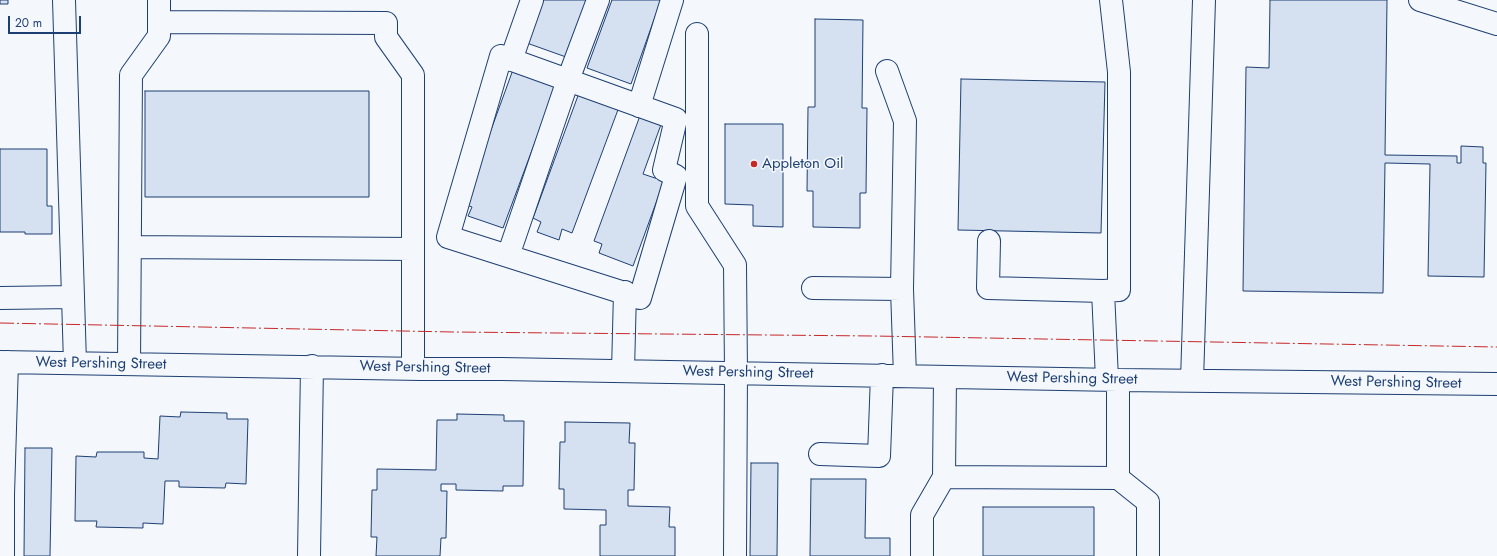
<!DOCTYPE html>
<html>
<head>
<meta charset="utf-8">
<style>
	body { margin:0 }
	#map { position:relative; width:1497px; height:556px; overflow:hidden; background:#f4f7fb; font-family:Jost,sans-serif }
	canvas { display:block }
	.scale { position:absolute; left:8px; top:16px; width:73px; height:18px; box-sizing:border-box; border:2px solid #1d3f73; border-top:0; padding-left:5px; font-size:12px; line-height:14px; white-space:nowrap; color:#1d3f73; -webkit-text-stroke:3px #f4f7fb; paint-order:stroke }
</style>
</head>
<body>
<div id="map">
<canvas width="1497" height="556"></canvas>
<div class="scale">20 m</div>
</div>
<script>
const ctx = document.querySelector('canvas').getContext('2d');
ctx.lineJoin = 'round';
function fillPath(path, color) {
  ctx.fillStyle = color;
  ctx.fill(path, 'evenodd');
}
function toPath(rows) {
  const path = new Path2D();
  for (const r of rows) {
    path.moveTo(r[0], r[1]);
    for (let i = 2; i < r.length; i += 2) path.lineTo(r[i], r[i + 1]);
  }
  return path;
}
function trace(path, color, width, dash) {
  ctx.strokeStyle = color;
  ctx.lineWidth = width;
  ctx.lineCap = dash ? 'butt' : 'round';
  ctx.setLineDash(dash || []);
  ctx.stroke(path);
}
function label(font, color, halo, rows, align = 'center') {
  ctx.font = font + ' Jost,sans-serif';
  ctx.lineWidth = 3;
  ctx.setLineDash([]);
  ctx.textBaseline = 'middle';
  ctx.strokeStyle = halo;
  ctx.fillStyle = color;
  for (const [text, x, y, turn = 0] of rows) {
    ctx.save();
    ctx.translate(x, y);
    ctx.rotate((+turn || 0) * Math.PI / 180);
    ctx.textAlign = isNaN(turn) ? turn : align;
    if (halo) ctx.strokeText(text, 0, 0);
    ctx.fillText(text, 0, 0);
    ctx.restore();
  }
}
const building = toPath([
	[0,0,8,0,8,4,0,4,0,0],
	[539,0,587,0,566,57,524,42,539,0],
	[612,0,661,0,631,84,587,68,612,0],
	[1270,0,1387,0,1385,155,1457,156,1457,163,1461,163,1461,146,1483,147,1483,163,1486,163,1484,277,1428,276,1430,164,1385,163,1383,293,1243,291,1246,67,1269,68,1270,0],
	[815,19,863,20,862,108,867,108,866,193,860,193,860,228,813,227,813,191,807,191,808,107,815,107,815,19],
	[514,67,557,83,503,228,468,216,472,207,464,204,514,67],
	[961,79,1105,82,1101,233,958,230,961,79],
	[145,91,369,91,369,197,145,197,145,91],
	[579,93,619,107,572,233,562,229,559,240,537,232,541,222,533,218,579,93],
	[641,113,663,119,643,174,664,181,633,266,599,253,602,244,594,241,641,113],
	[725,124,783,124,783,227,753,226,753,205,725,204,725,124],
	[0,149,47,149,47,206,52,206,52,234,25,234,25,232,0,232,0,149],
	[181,412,227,413,227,419,248,419,246,484,226,483,225,488,179,487,179,481,165,481,163,524,143,523,143,528,96,527,97,521,75,521,76,456,96,457,97,452,144,452,144,458,158,459,160,416,180,417,181,412],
	[457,414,504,415,504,421,524,421,523,486,503,486,503,491,456,490,456,484,441,484,441,491,447,491,446,538,441,538,440,556,376,556,377,537,371,537,372,490,377,490,377,469,436,470,437,420,457,420,457,414],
	[565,422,630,423,629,443,635,443,634,490,628,490,628,506,670,507,669,527,675,527,675,556,600,556,600,525,606,525,606,510,564,509,564,489,559,489,560,442,565,442,565,422],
	[25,448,52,448,50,556,24,556,25,448],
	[751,463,778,463,777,556,750,556,751,463],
	[811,479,866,479,865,538,890,538,890,556,810,556,811,479],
	[983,507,1094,507,1094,556,983,556,983,507]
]);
fillPath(building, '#d5e0f0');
trace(building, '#1d3f73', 1);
const minor = toPath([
	[64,0,73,297],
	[1420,0,1497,24],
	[159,22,386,23,386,37,413,75,413,369],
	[697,34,697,206,735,265,736,373,735,556],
	[501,56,676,119,664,170,676,176,640,298,448,237,501,56],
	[511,60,532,0],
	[887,71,905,121,902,289,905,376],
	[639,106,672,0],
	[989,241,988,288,1103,291],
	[130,247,413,249],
	[508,256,568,80,598,0],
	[813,288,902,289],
	[0,298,73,297,75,363],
	[0,362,421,369,501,369,1118,380,1497,384],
	[129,364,131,75,159,36,159,0],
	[623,371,625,292],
	[945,377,944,477,1118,478,1118,380],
	[1107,379,1103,291,1119,290,1119,72,1111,0],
	[1192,381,1204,0],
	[820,454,879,456,882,375],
	[1118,478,1148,502,1148,556],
	[3,556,3,495,7,362],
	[309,556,312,366],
	[922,556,922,515,944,477]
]);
trace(minor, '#1d3f73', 24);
trace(minor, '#f4f7fb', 22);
trace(toPath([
	[0,323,453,332,873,336,1497,347]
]), '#c62828', 1, [14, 3, 2, 3]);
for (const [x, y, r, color] of [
	[754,164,4,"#c62828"]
]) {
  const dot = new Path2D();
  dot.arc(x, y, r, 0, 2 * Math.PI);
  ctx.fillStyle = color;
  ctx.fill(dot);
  trace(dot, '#f4f7fb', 1.5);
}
label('15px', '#1d3f73', '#f4f7fb', [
	["Appleton Oil",762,164]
], 'left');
label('15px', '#1d3f73', '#f4f7fb', [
	["West Pershing Street",101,364,1],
	["West Pershing Street",425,368,1],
	["West Pershing Street",748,373,1],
	["West Pershing Street",1072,379,1],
	["West Pershing Street",1396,383,1]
]);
</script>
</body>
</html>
